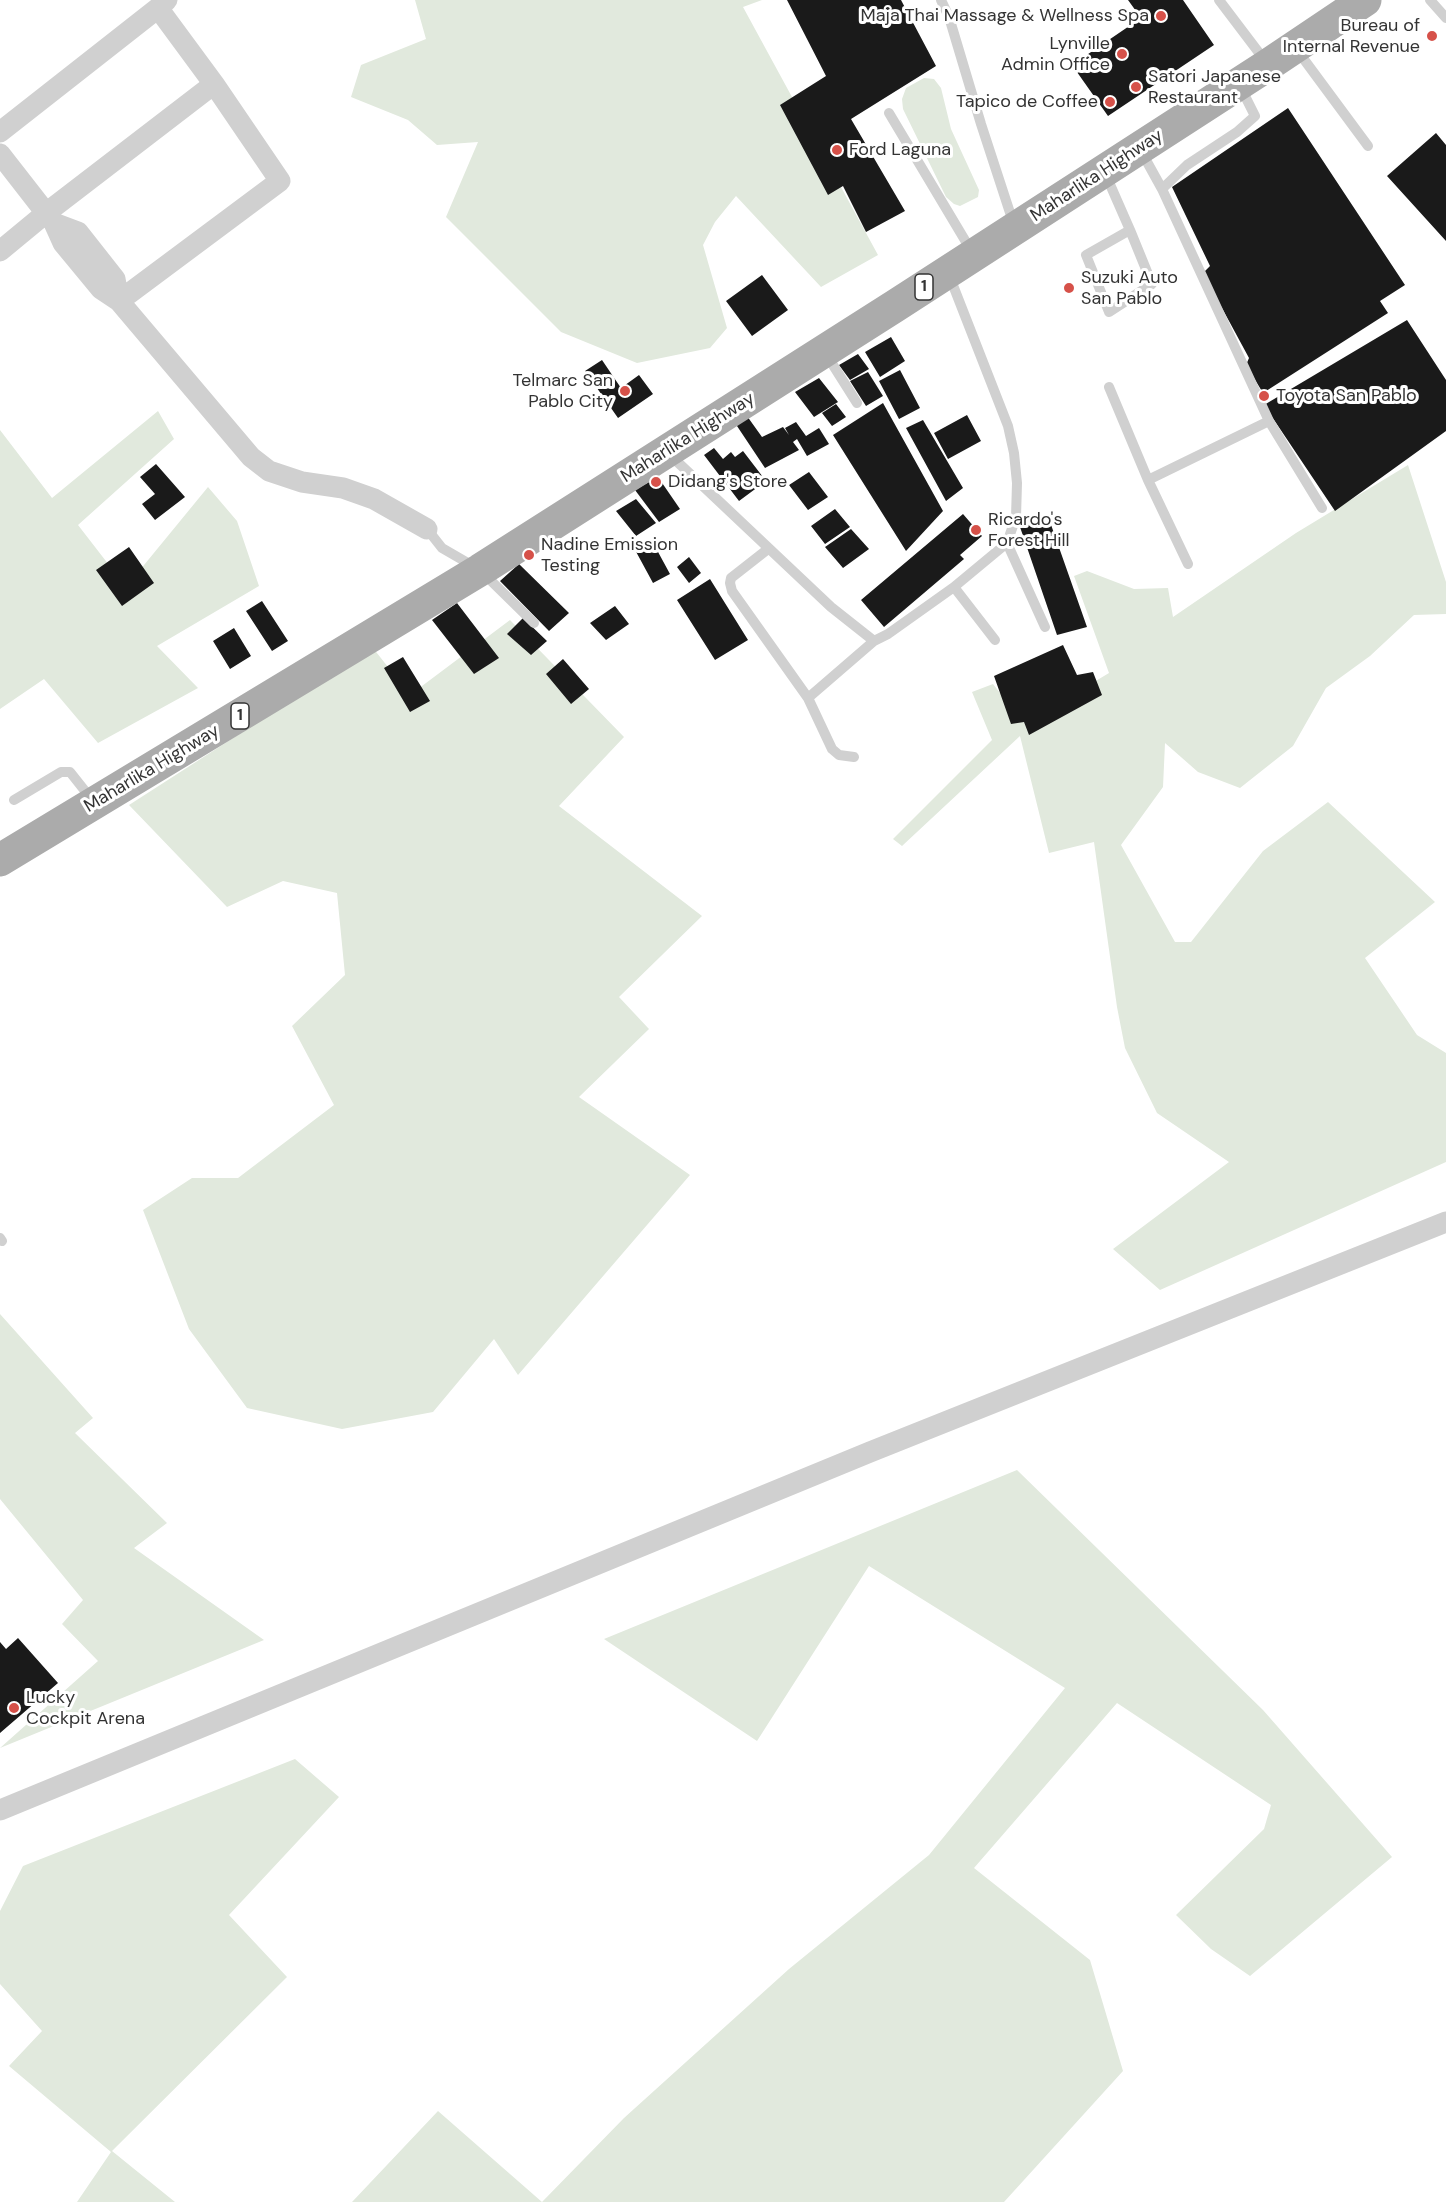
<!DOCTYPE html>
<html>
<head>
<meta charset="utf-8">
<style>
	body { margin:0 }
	canvas { display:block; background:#fff }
</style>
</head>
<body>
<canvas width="1446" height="2202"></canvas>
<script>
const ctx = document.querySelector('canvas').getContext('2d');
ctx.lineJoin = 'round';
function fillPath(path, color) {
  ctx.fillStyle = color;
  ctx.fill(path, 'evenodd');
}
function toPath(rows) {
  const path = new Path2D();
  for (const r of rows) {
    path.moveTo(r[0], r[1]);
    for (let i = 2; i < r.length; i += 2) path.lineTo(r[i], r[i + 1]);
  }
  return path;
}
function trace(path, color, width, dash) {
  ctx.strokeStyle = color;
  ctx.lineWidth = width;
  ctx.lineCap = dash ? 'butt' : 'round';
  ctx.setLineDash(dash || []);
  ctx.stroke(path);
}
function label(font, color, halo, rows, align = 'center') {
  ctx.font = font + ' "DM Sans",sans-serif';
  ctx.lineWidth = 6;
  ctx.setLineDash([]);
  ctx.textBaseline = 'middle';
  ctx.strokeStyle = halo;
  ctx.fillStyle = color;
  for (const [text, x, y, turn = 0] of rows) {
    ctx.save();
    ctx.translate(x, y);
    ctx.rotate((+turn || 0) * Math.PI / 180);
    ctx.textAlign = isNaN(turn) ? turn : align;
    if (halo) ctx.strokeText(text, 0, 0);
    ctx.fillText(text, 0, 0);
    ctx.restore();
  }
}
fillPath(toPath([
	[415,0,762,0,743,7,878,255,821,287,736,196,715,222,703,245,727,328,710,348,637,363,561,332,446,217,478,142,437,145,408,120,351,97,361,65,426,39],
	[924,78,934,79,941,88,951,129,979,190,978,197,960,206,954,204,946,197,903,109,902,99,906,88],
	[158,411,174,439,78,525,126,587,208,487,237,521,259,586,157,646,198,688,98,743,44,679,0,709,0,430,52,498],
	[1408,465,1446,582,1446,614,1414,615,1370,656,1326,688,1293,746,1240,788,1198,772,1165,743,1163,787,1121,845,1175,942,1191,942,1263,851,1328,802,1435,902,1365,958,1417,1035,1446,1053,1446,1162,1160,1290,1113,1249,1229,1162,1157,1113,1125,1048,1117,1007,1094,842,1049,853,1020,736,902,846,893,839,992,740,972,692,993,684,1012,708,1029,721,1109,673,1074,576,1087,571,1134,589,1168,588,1173,617,1296,533],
	[510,620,624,737,559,806,702,916,619,997,649,1029,579,1097,690,1175,518,1375,494,1339,433,1412,342,1429,247,1408,189,1329,143,1210,192,1178,238,1178,334,1105,292,1026,345,975,337,893,283,881,227,907,129,805,373,648,410,695],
	[0,1314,93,1418,75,1433,167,1523,134,1548,264,1640,0,1748,98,1661,62,1624,83,1600,0,1499],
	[1017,1470,1263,1710,1392,1857,1250,1976,1211,1949,1176,1915,1264,1829,1271,1805,1117,1703,974,1868,1090,1960,1123,2071,1004,2202,352,2202,438,2111,542,2202,624,2118,789,1969,929,1855,1065,1688,869,1566,757,1741,604,1639],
	[295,1759,339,1797,229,1915,287,1977,112,2151,175,2202,77,2202,111,2152,9,2066,42,2031,0,1984,0,1911,23,1866]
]), '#e1e9dd');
fillPath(toPath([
	[787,0,901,0,936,66,851,119,905,211,866,232,843,186,828,195,780,105,826,76],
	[1128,0,1183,0,1214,45,1108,116,1072,65,1141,18],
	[1288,108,1405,285,1380,301,1388,313,1263,393,1246,365,1249,358,1203,273,1210,266,1172,187],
	[1436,133,1446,145,1446,241,1387,176],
	[762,275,788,310,752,336,726,301],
	[1407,320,1446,380,1446,431,1335,511,1264,405],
	[891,337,905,361,880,377,865,352],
	[858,354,869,369,850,380,839,365],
	[602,360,621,388,639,375,653,394,618,418,585,371],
	[900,370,920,408,899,419,879,381],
	[868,372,883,396,866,406,850,381],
	[819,378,838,402,814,417,795,392],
	[883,403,943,511,906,551,833,435],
	[836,404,846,417,832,426,822,413],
	[967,415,981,441,948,459,934,433],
	[747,416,762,437,783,427,789,435,785,428,796,422,806,436,819,428,829,444,807,456,797,439,793,442,799,450,765,468,735,423],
	[923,420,963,488,946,501,906,428],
	[714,448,723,459,731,452,735,457,743,451,766,481,739,501,704,455],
	[156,464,185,497,155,520,142,504,155,494,140,477],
	[809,472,828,497,808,510,789,485],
	[658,477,680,509,659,522,635,490],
	[636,499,656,523,636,536,616,511],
	[835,509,850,527,825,544,811,526],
	[963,514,982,536,960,555,964,559,884,627,861,600],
	[1049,519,1087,627,1057,635,1020,527],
	[851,529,869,549,843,568,825,547],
	[651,539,670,574,653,583,634,548],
	[129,547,154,583,122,606,96,570],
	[689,557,701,573,689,583,677,567],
	[519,564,569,613,549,631,500,581],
	[710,579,748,640,715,660,677,600],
	[262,601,288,641,272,651,246,611],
	[457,603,499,658,474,674,432,620],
	[615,606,629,624,606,640,590,623],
	[523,618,547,641,531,655,507,634],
	[234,628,251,656,230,669,213,641],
	[1063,645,1077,675,1093,672,1102,695,1029,735,1024,722,1011,724,994,676],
	[403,657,430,701,410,712,384,668],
	[563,659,589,689,571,704,546,674],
	[18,1638,58,1683,0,1733,0,1642,6,1649]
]), '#1a1a1a');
trace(toPath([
	[941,0,949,17,981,124,1014,225],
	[1219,0,1266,62],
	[1430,0,1446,18],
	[1297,50,1368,146],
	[889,113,972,252],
	[1141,151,1162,189,1269,421,1322,508],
	[1105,173,1130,230,1152,284,1109,312,1086,255,1130,230],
	[1162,189,1187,165,1237,132,1255,116,1240,86],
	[949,275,1008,426,1014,453,1017,483,1016,517,1007,543,1045,627],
	[826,354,857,403],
	[1109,387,1148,480,1188,564],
	[669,454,831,607,874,641,888,634,954,587,1007,543],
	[1148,480,1269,421],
	[427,529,442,548,480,570,534,623],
	[768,549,731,578,730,583,732,591,808,698,832,749,839,755,854,757],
	[954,587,995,640],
	[808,698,874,641],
	[14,800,61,772,70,772,93,801],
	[0,1238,2,1241]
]), '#d0d0d0', 10);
trace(toPath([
	[0,132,158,8],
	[0,154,46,213],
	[54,223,63,243,101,289,119,301,251,457,269,471,302,482,343,488,374,499,427,529],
	[54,223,78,232,115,279,119,301],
	[0,251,46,213,214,84],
	[119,301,280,181,214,84,158,8,167,0],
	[0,1810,870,1452,1446,1222]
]), '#d0d0d0', 21);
trace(toPath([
	[0,860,480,570,895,306,1268,65,1365,0]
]), '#ababab', 33);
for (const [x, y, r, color] of [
	[1161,16,6,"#d65149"],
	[1432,36,6,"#d65149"],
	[1122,54,6,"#d65149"],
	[1136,87,6,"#d65149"],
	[1110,102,6,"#d65149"],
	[837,150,6,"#d65149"],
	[1069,288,6,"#d65149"],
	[625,391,6,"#d65149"],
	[1264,396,6,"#d65149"],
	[656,482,6,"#d65149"],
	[976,530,6,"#d65149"],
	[529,555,6,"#d65149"],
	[14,1708,6,"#d65149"]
]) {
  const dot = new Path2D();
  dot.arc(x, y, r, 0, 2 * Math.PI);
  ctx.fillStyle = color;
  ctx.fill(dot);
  trace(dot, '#fff', 2);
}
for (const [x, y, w] of [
	[924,287,18],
	[240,716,18]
]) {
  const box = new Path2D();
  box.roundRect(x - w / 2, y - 13, w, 26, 4.5);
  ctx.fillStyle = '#fff';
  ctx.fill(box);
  trace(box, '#333', 1.5);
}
label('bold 16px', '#333', null, [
	["1",924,287],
	["1",240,716]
]);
label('18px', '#333', '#fff', [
	["Maja Thai Massage & Wellness Spa",1149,16,"right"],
	["Bureau of",1420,26,"right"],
	["Internal Revenue",1420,47,"right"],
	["Lynville",1110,44,"right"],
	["Admin Office",1110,65,"right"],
	["Satori Japanese",1148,77],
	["Restaurant",1148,98],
	["Tapico de Coffee",1098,102,"right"],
	["Ford Laguna",849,150],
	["Suzuki Auto",1081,278],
	["San Pablo",1081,299],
	["Telmarc San",613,381,"right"],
	["Pablo City",613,402,"right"],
	["Toyota San Pablo",1276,396],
	["Didang's Store",668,482],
	["Ricardo's",988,520],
	["Forest Hill",988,541],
	["Nadine Emission",541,545],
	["Testing",541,566],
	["Lucky",26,1698],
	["Cockpit Arena",26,1719]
], 'left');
label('18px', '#333', '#fff', [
	["Maharlika Highway",1097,176,-33],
	["Maharlika Highway",688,438,-32],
	["Maharlika Highway",152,769,-31]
]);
</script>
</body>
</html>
